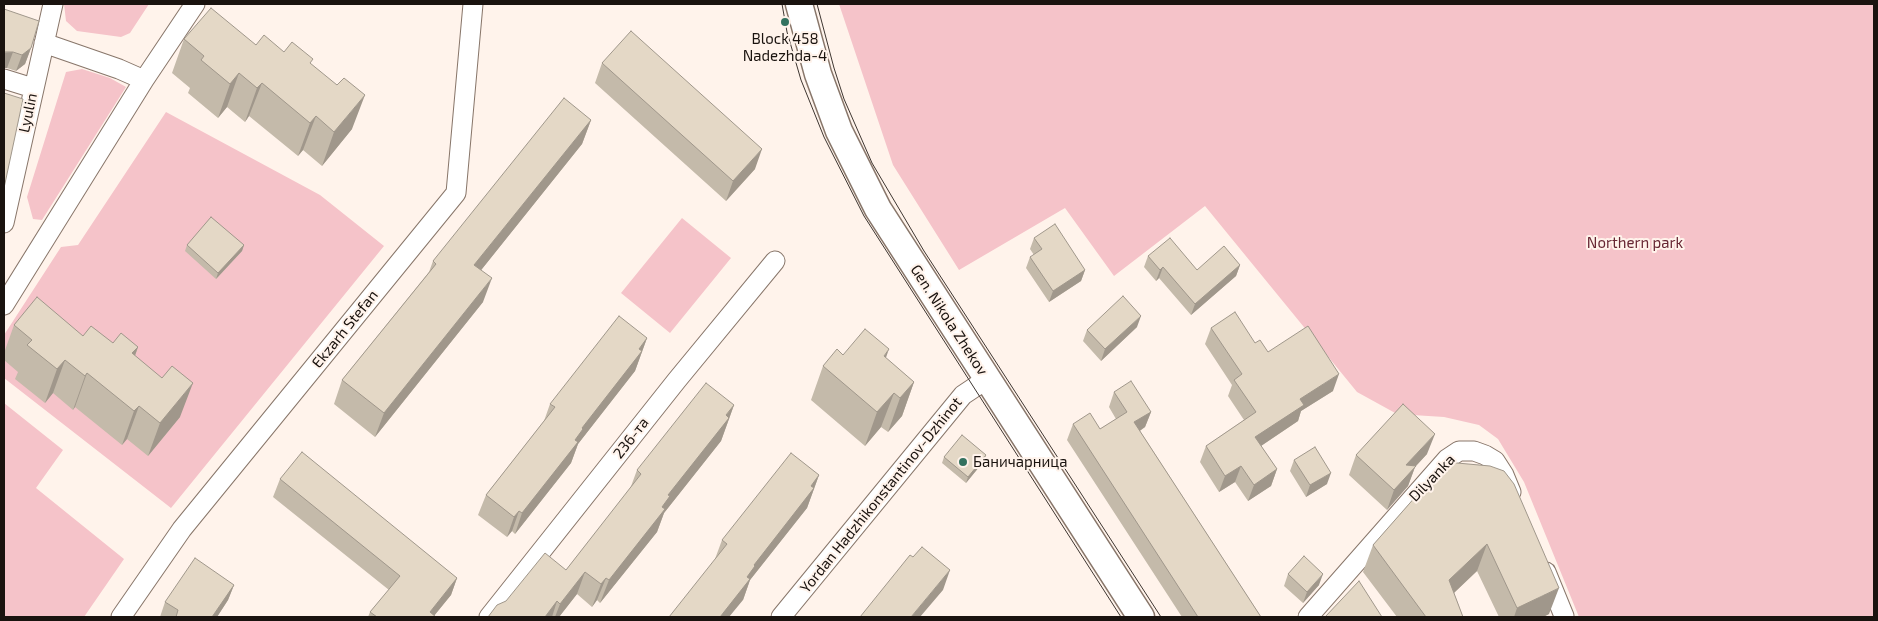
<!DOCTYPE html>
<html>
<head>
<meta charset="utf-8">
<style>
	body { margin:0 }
	#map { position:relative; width:1878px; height:621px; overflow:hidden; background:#fff3eb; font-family:"Exo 2",sans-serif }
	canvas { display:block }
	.frame { position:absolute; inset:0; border:5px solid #1a130f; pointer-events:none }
</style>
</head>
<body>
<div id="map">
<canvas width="1878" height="621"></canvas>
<div class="frame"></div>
</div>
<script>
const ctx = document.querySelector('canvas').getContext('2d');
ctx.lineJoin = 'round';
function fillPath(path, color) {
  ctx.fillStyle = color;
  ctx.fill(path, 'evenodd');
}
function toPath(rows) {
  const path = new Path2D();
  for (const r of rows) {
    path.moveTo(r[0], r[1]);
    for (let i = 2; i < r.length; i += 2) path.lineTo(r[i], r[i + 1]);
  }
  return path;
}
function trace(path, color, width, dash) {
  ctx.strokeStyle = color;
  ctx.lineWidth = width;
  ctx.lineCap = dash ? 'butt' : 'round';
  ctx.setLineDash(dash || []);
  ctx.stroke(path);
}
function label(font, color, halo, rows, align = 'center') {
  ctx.font = font + ' "Exo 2",sans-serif';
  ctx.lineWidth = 4;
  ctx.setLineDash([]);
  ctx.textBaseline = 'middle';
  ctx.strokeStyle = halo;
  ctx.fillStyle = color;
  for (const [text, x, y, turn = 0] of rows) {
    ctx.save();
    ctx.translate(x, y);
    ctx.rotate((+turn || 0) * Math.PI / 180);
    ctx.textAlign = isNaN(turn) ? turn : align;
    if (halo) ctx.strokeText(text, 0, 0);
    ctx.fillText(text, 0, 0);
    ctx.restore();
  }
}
fillPath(toPath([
	[64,4,149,4,130,33,121,37,77,31,66,21],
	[839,4,1874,4,1874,617,1579,617,1524,482,1498,439,1479,425,1444,417,1397,414,1357,392,1205,206,1114,276,1065,208,959,270,893,165],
	[82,69,110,78,126,87,42,220,33,219,27,197,66,72],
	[166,112,320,195,384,246,171,508,4,378,4,335,61,247,78,245],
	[682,218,731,258,670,333,621,293],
	[4,403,63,450,36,488,124,559,84,617,4,617]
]), '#f5c3c9');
const street = toPath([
	[44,43,119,69,144,80],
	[4,79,33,88],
	[4,223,53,4],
	[4,305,144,80,195,4],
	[1546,572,1564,616],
	[121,617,182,529,456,193,473,4],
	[489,617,677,380,775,261],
	[781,617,963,395,987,379],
	[1308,617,1447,459,1459,451,1474,451,1485,455,1495,461,1504,475,1511,492]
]);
const secondary = toPath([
	[799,4,818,74,839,131,878,209,1141,617]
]);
trace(street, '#88766a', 21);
trace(secondary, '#88766a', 29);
trace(street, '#fff', 19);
trace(secondary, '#fff', 26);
trace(toPath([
	[782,4,787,32,801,80,824,137,864,216,1121,617],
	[817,4,834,68,844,99,872,163,924,251,1161,617]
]), '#3e3631', 1);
fillPath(toPath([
	[4,9,31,48,25,64,16,71,7,68,4,68],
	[184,39,256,45,284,52,311,64,352,129,322,166,303,150,298,156,249,116,245,122,227,107,218,118,188,93,190,88,172,73],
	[602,63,755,169,726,201,595,83],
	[591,120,582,144,481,270,483,302,375,437,334,404,342,380,429,272,433,261],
	[1034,238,1085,270,1081,281,1049,302,1026,268,1030,257,1034,255,1030,249],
	[187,245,244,245,242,251,216,279,185,251],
	[1148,256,1197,270,1240,265,1236,276,1191,315,1159,278,1156,281,1144,267],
	[14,325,83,336,113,343,138,347,135,356,180,417,148,456,127,439,122,445,75,407,73,410,53,393,45,403,15,379,18,372,4,360,4,353],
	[1137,327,1101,361,1083,341,1087,330],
	[1211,328,1255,343,1268,352,1333,391,1301,411,1298,421,1261,446,1277,469,1271,486,1248,501,1235,482,1219,492,1200,462,1206,446,1244,420,1228,396,1232,385,1205,344],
	[647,338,635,371,578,444,571,463,515,534,512,531,507,537,478,515,486,495,544,421,550,404],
	[843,355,886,358,914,382,902,416,888,432,881,427,865,446,811,400,823,366],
	[1114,392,1151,412,1145,427,1140,431,1261,617,1182,617,1067,440,1073,424,1100,429,1116,419,1109,407],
	[734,405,721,441,664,513,657,532,600,603,597,600,592,607,577,594,559,617,488,617,506,601,566,570,630,489,637,470],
	[1427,454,1415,467,1408,486,1387,510,1349,475,1356,455],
	[944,457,984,461,966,483,942,463],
	[1294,460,1327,484,1306,497,1290,471],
	[1446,462,1549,614,1543,617,1499,617,1477,571,1454,593,1463,617,1397,617,1363,572,1373,545],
	[819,475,807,508,750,580,743,600,715,559,722,540],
	[280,479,457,578,451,595,434,616,436,617,368,617,370,612,389,590,273,497],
	[1288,574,1319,585,1303,603,1284,586],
	[234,585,228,600,217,617,160,617,165,602]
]), '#c4baaa');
fillPath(toPath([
	[31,48,25,64,16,71,22,55],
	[13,52,7,68,4,68,4,58,5,53],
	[239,73,227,107,218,118,230,84],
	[262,83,249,116,245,122,257,88],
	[365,95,352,129,322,166,334,132],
	[316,116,303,150,298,156,310,123],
	[591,120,582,144,466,289,474,265],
	[762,149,755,169,726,201,733,181],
	[244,245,242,251,216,279,218,273],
	[1240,265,1236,276,1191,315,1195,304],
	[1163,267,1159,278,1156,281,1160,270],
	[1085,270,1081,281,1049,302,1053,291],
	[492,278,483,302,375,437,384,413],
	[1141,316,1137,327,1101,361,1105,349],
	[647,338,635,371,578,444,571,463,515,534,522,513,575,440,582,428],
	[138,347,126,380,132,353],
	[889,349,877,383,884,356],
	[65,360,53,393,45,403,57,369],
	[87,373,75,407,73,410,85,376],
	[1339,374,1333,391,1301,411,1298,421,1249,454,1255,437,1300,399],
	[914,382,902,416,888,432,900,398],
	[193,383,180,417,148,456,160,423],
	[894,393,881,427,865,446,877,412],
	[734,405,721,441,664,513,657,532,600,603,609,580,662,507,668,495],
	[139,406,127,439,122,445,134,411],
	[1151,412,1145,427,1129,438,1134,422],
	[1435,434,1427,454,1415,467,1408,486,1387,510,1394,490,1406,465],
	[986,455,984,461,966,483,968,477],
	[1241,466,1235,482,1219,492,1225,476],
	[1277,469,1271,486,1248,501,1254,485],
	[1331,473,1327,484,1306,497,1310,485],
	[819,475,807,508,750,580,743,600,729,617,720,617,747,577,754,565],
	[519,511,512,531,507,537,514,517],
	[1487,544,1477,571,1439,607,1449,580],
	[950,570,943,590,920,617,911,617],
	[585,572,577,594,559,617,555,617,560,604],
	[1323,574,1319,585,1303,603,1307,592],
	[457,578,451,595,433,617,430,612],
	[606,578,597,600,592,607,601,584],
	[234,585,228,600,217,617,212,617],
	[1559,588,1549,614,1543,617,1514,617,1517,608],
	[557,601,552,617,545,617]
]), '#a0978b');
const building = toPath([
	[211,8,256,45,264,35,284,52,292,42,313,59,310,63,337,85,344,78,365,95,334,132,316,116,310,123,262,83,257,88,239,73,230,84,201,60,204,56,184,39,211,8],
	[4,9,39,21,31,48,22,55,13,52,4,52,4,9],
	[631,31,762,149,733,181,602,63,631,31],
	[4,93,23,99,4,188,4,93],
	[564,98,591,120,474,265,492,278,384,413,342,380,436,264,433,261,564,98],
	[211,217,244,245,218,273,187,245,211,217],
	[1055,224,1085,270,1053,291,1030,257,1042,249,1034,238,1055,224],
	[1170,238,1197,270,1224,246,1240,265,1195,304,1163,267,1160,270,1148,256,1170,238],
	[1123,296,1141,316,1105,349,1087,330,1123,296],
	[37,297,83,336,91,326,113,343,121,333,138,347,132,353,162,378,172,366,193,383,160,423,139,406,134,411,87,373,85,376,65,360,57,369,27,345,32,340,14,325,37,297],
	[1235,312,1255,343,1260,340,1268,352,1308,326,1339,374,1300,399,1304,405,1255,437,1277,469,1254,485,1241,466,1225,476,1206,446,1256,412,1234,380,1242,374,1211,328,1235,312],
	[619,316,647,338,639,349,642,351,582,428,583,429,575,440,578,442,522,513,519,511,514,517,486,495,555,407,550,404,619,316],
	[865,329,889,349,884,356,914,382,900,398,894,393,877,412,823,366,837,349,843,355,865,329],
	[1131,381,1151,412,1134,422,1261,617,1198,617,1073,424,1090,413,1100,429,1127,412,1114,392,1131,381],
	[706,383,734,405,726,415,729,418,668,495,670,496,662,507,665,509,609,580,606,578,601,584,585,572,560,604,557,601,545,617,488,617,497,605,506,601,545,553,566,570,641,474,637,470,706,383],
	[1403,404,1435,434,1406,465,1416,466,1394,490,1356,455,1403,404],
	[962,435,986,455,968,477,944,457,962,435],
	[1315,447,1331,473,1310,485,1294,460,1315,447],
	[302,452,457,578,430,612,436,617,377,617,370,612,400,576,280,479,302,452],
	[791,453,819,475,811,486,814,488,754,565,755,566,747,577,750,579,720,617,669,617,727,544,722,540,791,453],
	[1446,462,1490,466,1504,471,1514,484,1559,588,1517,608,1487,544,1449,580,1463,617,1426,617,1373,545,1446,462],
	[922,547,950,570,911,617,860,617,910,555,913,557,922,547],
	[1304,556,1323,574,1307,592,1288,574,1304,556],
	[195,558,234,585,212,617,176,617,178,610,165,602,195,558],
	[1359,581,1382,617,1325,617,1359,581]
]);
fillPath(building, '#e4d8c6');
trace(building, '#a0978b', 1);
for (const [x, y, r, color] of [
	[785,22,5,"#33725f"],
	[963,462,5,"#33725f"]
]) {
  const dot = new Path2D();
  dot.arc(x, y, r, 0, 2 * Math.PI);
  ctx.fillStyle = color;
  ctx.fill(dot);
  trace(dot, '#fff3eb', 2);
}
label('15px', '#1a130f', '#fff3eb', [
	["Block 458",785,39],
	["Nadezhda-4",785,56],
	["Баничарница",973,462,"left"]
]);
label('15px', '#1a130f', '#fff3eb', [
	["Lyulin",28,113,-78],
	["Gen. Nikola Zhekov",949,320,57],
	["Ekzarh Stefan",345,329,-51],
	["236-та",631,438,-52],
	["Dilyanka",1432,478,-46],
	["Yordan Hadzhikonstantinov-Dzhinot",881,495,-51]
]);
label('15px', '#672633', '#fff3eb', [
	["Northern park",1635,243]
]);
</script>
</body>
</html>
